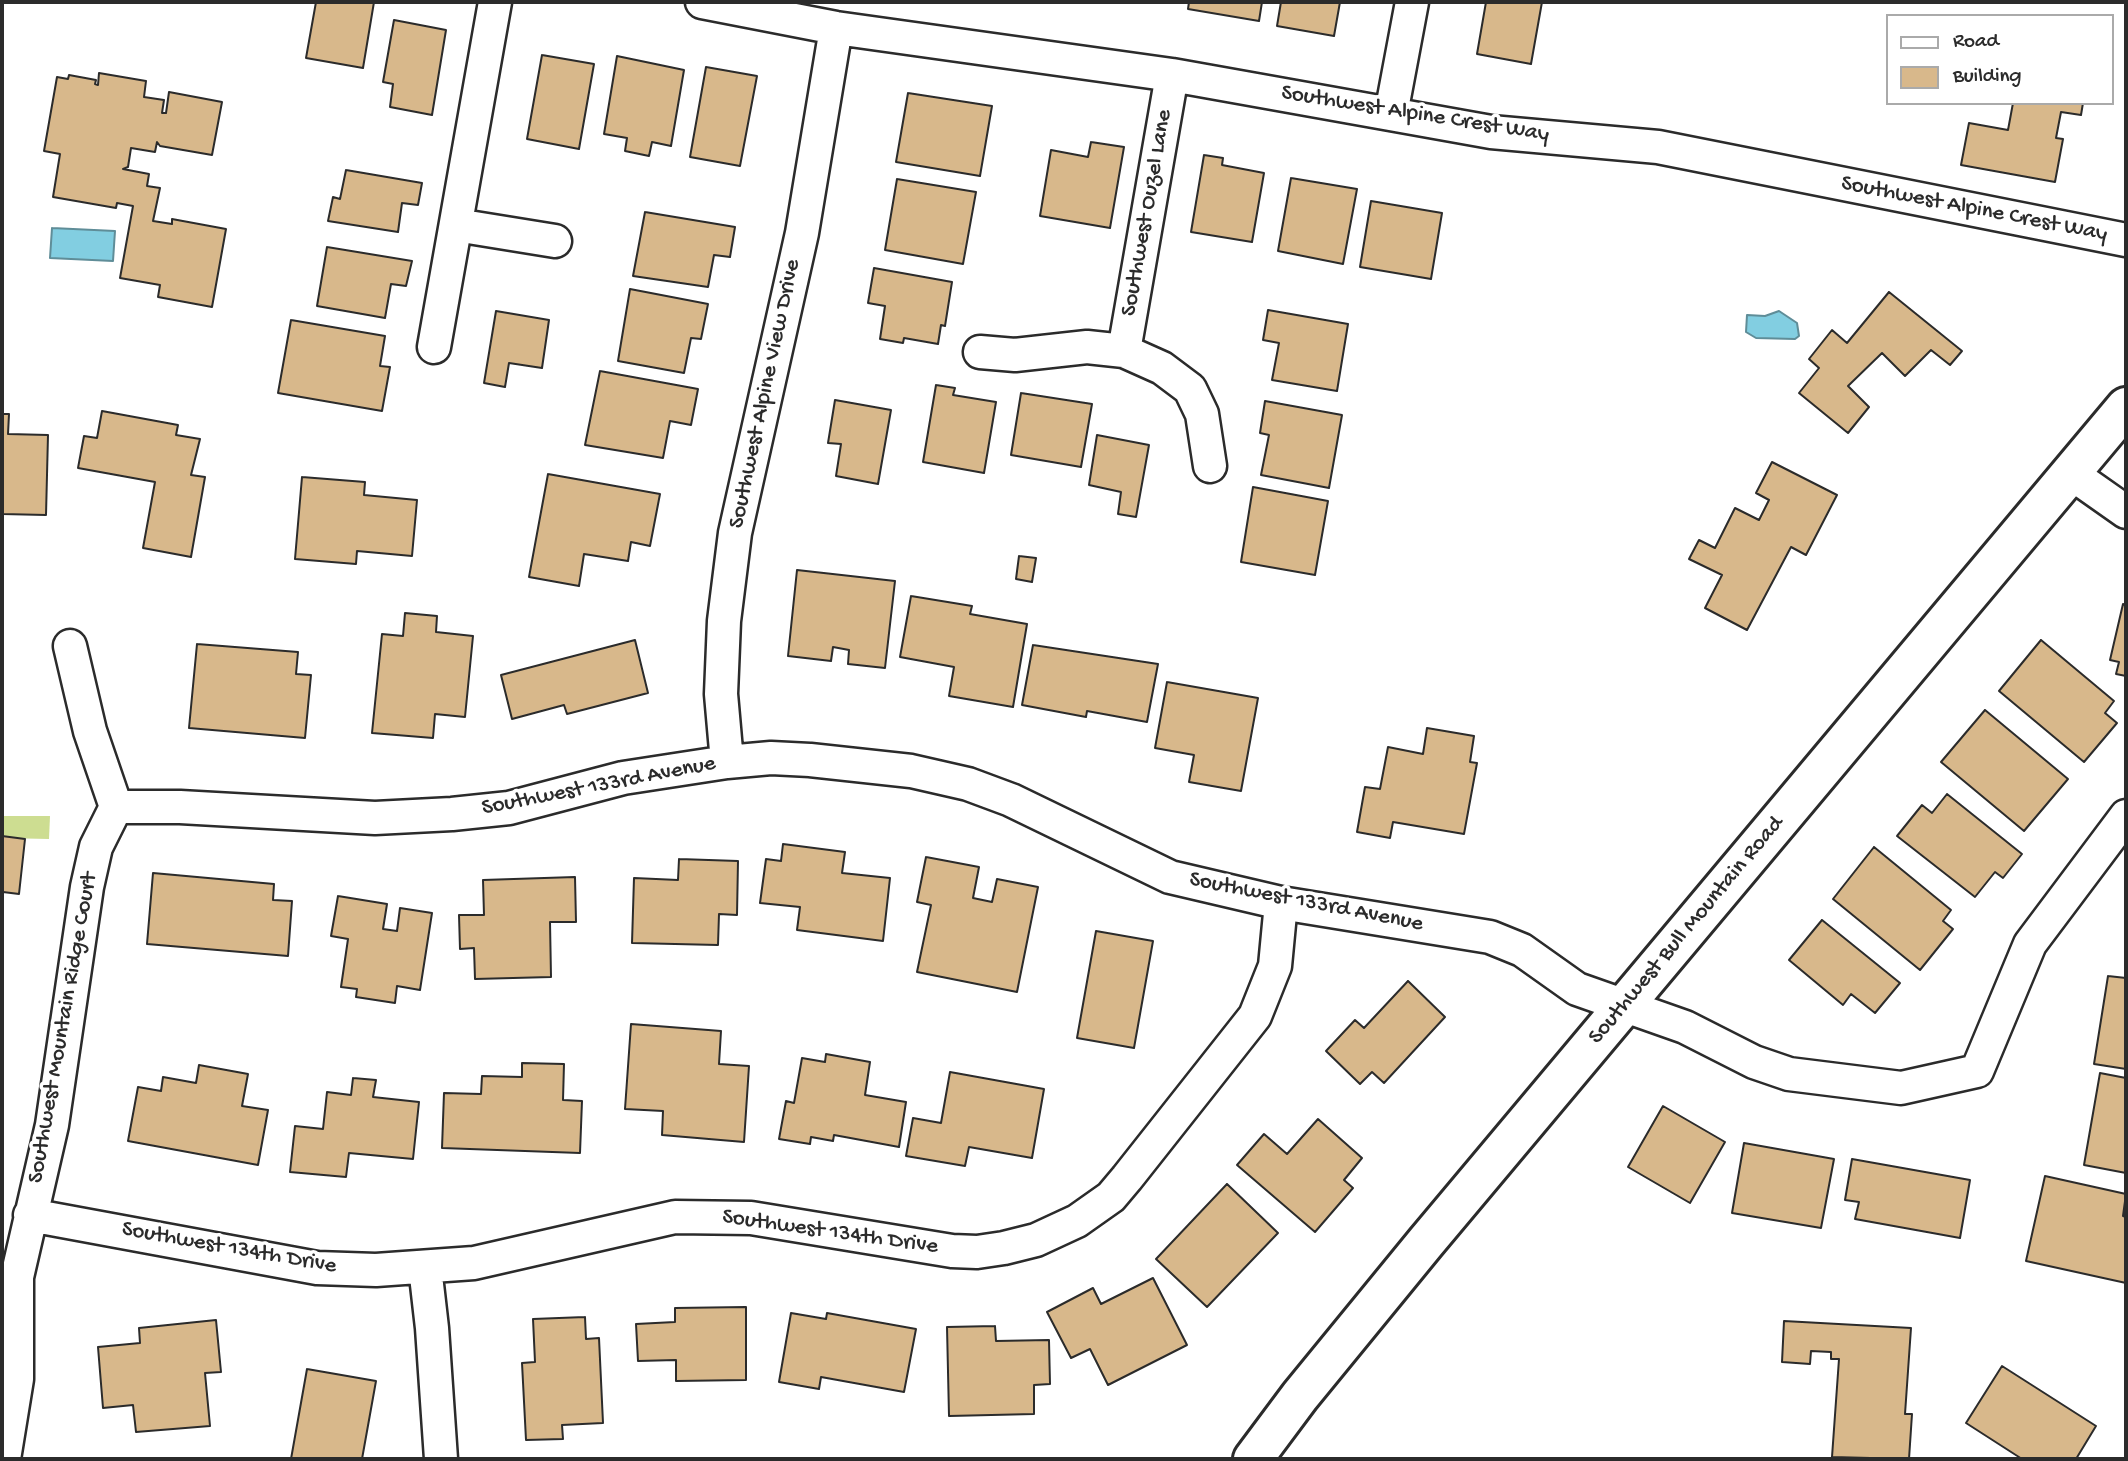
<!DOCTYPE html>
<html>
<head>
<meta charset="utf-8">
<style>
	body { margin:0 }
	#map { position:relative; width:2128px; height:1461px; overflow:hidden; background:#fff; font-family:"Gochi Hand",sans-serif }
	canvas { display:block }
	.frame { position:absolute; inset:0; border:4px solid #2b2b2b; pointer-events:none }
	.legend { position:absolute; left:1886px; top:14px; width:228px; height:91px; box-sizing:border-box; background:#fff; border:2px solid #aaa; margin:0; padding:9px 12px; list-style:none; font-size:21px; color:#2b2b2b }
	.legend li { display:flex; align-items:center; gap:14px; height:35px }
	.legend b { width:35px; border:2px solid #aaa }
</style>
</head>
<body>
<div id="map">
<canvas width="2128" height="1461"></canvas>
<div class="frame"></div>
<ul class="legend">
<li><b style="height:9px;background:#fff"></b>Road</li>
<li><b style="height:19px;background:#d8b88b"></b>Building</li>
</ul>
</div>
<script>
const ctx = document.querySelector('canvas').getContext('2d');
ctx.lineJoin = 'round';
function fillPath(path, color) {
  ctx.fillStyle = color;
  ctx.fill(path, 'evenodd');
}
function toPath(rows) {
  const path = new Path2D();
  for (const r of rows) {
    path.moveTo(r[0], r[1]);
    for (let i = 2; i < r.length; i += 2) path.lineTo(r[i], r[i + 1]);
  }
  return path;
}
function trace(path, color, width, dash) {
  ctx.strokeStyle = color;
  ctx.lineWidth = width;
  ctx.lineCap = dash ? 'butt' : 'round';
  ctx.setLineDash(dash || []);
  ctx.stroke(path);
}
function label(font, color, halo, rows, align = 'center') {
  ctx.font = font + ' "Gochi Hand",sans-serif';
  ctx.lineWidth = 7;
  ctx.setLineDash([]);
  ctx.textBaseline = 'middle';
  ctx.strokeStyle = halo;
  ctx.fillStyle = color;
  for (const [text, x, y, turn = 0] of rows) {
    ctx.save();
    ctx.translate(x, y);
    ctx.rotate((+turn || 0) * Math.PI / 180);
    ctx.textAlign = isNaN(turn) ? turn : align;
    if (halo) ctx.strokeText(text, 0, 0);
    ctx.fillText(text, 0, 0);
    ctx.restore();
  }
}
fillPath(toPath([
	[2,816,50,816,49,839,2,838]
]), '#cddd91');
const water = toPath([
	[52,228,115,231,113,261,50,258,52,228],
	[1779,311,1797,323,1799,336,1795,339,1756,338,1746,332,1747,315,1765,316,1779,311]
]);
fillPath(water, '#82cee1');
trace(water, '#5f8d98', 2);
const building = toPath([
	[316,2,374,2,363,68,306,58,316,2],
	[1189,2,1262,2,1259,21,1188,9,1189,2],
	[1281,2,1340,2,1334,36,1277,26,1281,2],
	[1486,2,1542,2,1531,64,1477,54,1486,2],
	[394,20,446,30,432,115,390,107,393,84,383,82,394,20],
	[542,55,594,64,579,149,527,139,542,55],
	[617,56,684,70,671,146,652,142,649,156,625,151,627,138,604,134,617,56],
	[706,67,757,76,740,166,690,157,706,67],
	[99,73,146,81,144,97,164,100,162,113,166,113,169,92,222,102,212,155,160,146,157,142,155,152,131,148,128,167,123,169,149,174,147,186,160,188,153,221,172,224,172,219,226,229,212,307,158,297,160,285,120,278,133,206,117,203,116,208,53,197,60,154,44,151,57,77,68,79,69,75,96,80,95,84,98,85,99,73],
	[908,93,992,106,980,176,896,162,908,93],
	[2013,103,2083,103,2081,115,2061,112,2056,138,2063,139,2055,182,1961,165,1969,123,2008,130,2013,103],
	[1091,142,1124,147,1110,228,1040,216,1051,150,1088,157,1091,142],
	[1204,155,1223,158,1222,165,1264,173,1252,242,1191,232,1204,155],
	[346,170,422,183,418,205,402,203,398,232,328,221,333,197,340,199,346,170],
	[1291,178,1357,189,1343,264,1278,251,1291,178],
	[897,179,976,192,963,264,885,250,897,179],
	[1371,201,1442,213,1431,279,1360,267,1371,201],
	[645,212,735,227,730,257,714,255,708,287,633,276,645,212],
	[327,247,412,261,406,286,391,284,385,318,317,306,327,247],
	[874,268,952,282,945,326,941,325,938,344,904,338,903,343,880,339,885,306,868,303,874,268],
	[630,289,708,304,701,339,691,338,684,373,618,361,630,289],
	[1889,292,1962,351,1950,365,1931,350,1905,376,1882,353,1848,386,1869,407,1848,433,1799,393,1819,368,1809,359,1832,330,1847,343,1889,292],
	[1268,310,1348,324,1337,391,1272,380,1279,343,1263,340,1268,310],
	[496,311,549,320,542,368,509,363,505,387,484,383,496,311],
	[291,320,385,336,380,366,390,367,382,411,278,393,291,320],
	[600,371,698,389,691,425,670,421,663,458,585,445,600,371],
	[936,385,955,388,953,395,996,402,984,473,923,462,936,385],
	[1021,393,1092,404,1081,467,1011,455,1021,393],
	[835,400,891,410,878,484,836,476,841,444,828,443,835,400],
	[1265,401,1342,415,1329,488,1261,475,1269,435,1260,433,1265,401],
	[102,411,178,425,176,435,200,439,191,475,205,477,191,557,143,548,155,482,78,468,84,436,97,438,102,411],
	[2,414,9,414,8,434,48,435,46,515,2,514,2,414],
	[1097,435,1149,445,1136,517,1118,514,1121,492,1089,485,1097,435],
	[1772,462,1837,495,1806,555,1791,547,1747,630,1705,608,1722,575,1689,559,1699,540,1715,548,1735,508,1759,520,1769,500,1756,493,1772,462],
	[548,474,660,494,650,546,631,542,628,561,584,554,579,586,529,577,548,474],
	[302,477,365,482,364,495,417,500,412,556,357,551,356,564,295,559,302,477],
	[1253,487,1328,501,1315,575,1241,562,1253,487],
	[1019,556,1036,558,1032,582,1016,579,1019,556],
	[797,570,895,581,885,668,848,664,849,650,833,647,831,661,788,656,797,570],
	[911,596,972,606,970,614,1027,624,1013,707,949,696,954,667,900,657,911,596],
	[2123,604,2126,605,2126,676,2116,674,2119,662,2110,660,2123,604],
	[405,613,437,616,436,632,473,636,465,717,435,714,433,738,372,733,382,634,403,636,405,613],
	[635,640,648,693,567,714,564,705,512,719,501,675,635,640],
	[2041,640,2114,701,2105,713,2117,723,2084,762,1999,691,2041,640],
	[197,644,298,652,296,674,311,675,305,738,189,728,197,644],
	[1033,645,1158,664,1147,722,1087,711,1086,717,1022,705,1033,645],
	[1167,682,1258,698,1241,791,1189,782,1194,755,1155,748,1167,682],
	[1985,710,2068,779,2024,831,1941,762,1985,710],
	[1427,728,1474,736,1470,762,1477,763,1464,834,1393,822,1390,838,1357,832,1365,787,1380,789,1388,747,1423,754,1427,728],
	[1947,794,2022,854,2003,878,1995,872,1975,897,1897,836,1922,805,1932,813,1947,794],
	[2,836,25,839,19,894,3,892,2,908,2,836],
	[783,844,845,852,842,873,890,878,883,941,797,930,800,907,760,903,766,859,781,861,783,844],
	[1874,847,1951,910,1943,921,1953,929,1920,970,1833,899,1874,847],
	[926,857,979,867,973,898,992,902,997,879,1038,887,1017,992,917,972,931,905,917,902,926,857],
	[679,859,738,861,737,915,719,914,718,945,632,943,634,878,678,880,679,859],
	[153,873,274,884,273,900,292,901,288,956,147,944,153,873],
	[575,877,576,922,550,922,551,977,475,979,474,948,460,949,459,915,484,915,483,880,575,877],
	[338,896,387,904,383,929,397,931,400,908,432,913,420,990,397,986,395,1003,356,997,357,989,341,987,348,939,331,936,338,896],
	[1822,920,1900,983,1875,1013,1851,994,1843,1005,1789,960,1822,920],
	[1096,931,1153,941,1134,1048,1077,1038,1096,931],
	[2108,976,2126,978,2126,1069,2094,1064,2108,976],
	[1408,981,1445,1017,1384,1083,1372,1072,1360,1084,1326,1051,1355,1020,1364,1028,1408,981],
	[631,1024,721,1031,719,1064,749,1066,744,1142,662,1135,663,1111,625,1109,631,1024],
	[826,1054,870,1062,865,1095,906,1102,899,1147,834,1135,833,1141,811,1137,810,1144,779,1139,786,1101,794,1103,802,1058,825,1062,826,1054],
	[522,1063,564,1064,563,1100,582,1101,580,1153,442,1148,444,1093,481,1094,482,1076,522,1077,522,1063],
	[199,1065,248,1074,242,1106,268,1110,258,1165,128,1141,138,1087,161,1091,163,1077,196,1083,199,1065],
	[950,1072,1044,1089,1032,1158,969,1147,965,1166,906,1156,913,1118,941,1123,950,1072],
	[2100,1073,2126,1078,2126,1173,2084,1165,2100,1073],
	[353,1078,376,1080,373,1097,419,1102,413,1159,349,1153,346,1177,290,1172,295,1126,323,1129,327,1092,351,1095,353,1078],
	[1663,1106,1725,1142,1690,1203,1628,1167,1663,1106],
	[1318,1119,1362,1158,1344,1180,1353,1188,1315,1232,1237,1165,1264,1134,1287,1154,1318,1119],
	[1744,1143,1834,1159,1821,1228,1732,1213,1744,1143],
	[1852,1159,1970,1180,1960,1238,1855,1219,1859,1202,1845,1200,1852,1159],
	[2045,1176,2126,1194,2123,1216,2126,1217,2126,1283,2026,1261,2045,1176],
	[1227,1184,1278,1233,1207,1307,1156,1259,1227,1184],
	[1153,1278,1187,1345,1108,1385,1090,1349,1071,1358,1047,1312,1093,1288,1101,1304,1153,1278],
	[746,1307,746,1380,676,1381,676,1360,638,1361,636,1324,675,1322,675,1308,746,1307],
	[791,1313,826,1319,827,1313,916,1329,904,1392,821,1377,819,1389,779,1382,791,1313],
	[585,1317,586,1339,599,1338,603,1423,562,1425,563,1439,526,1440,522,1363,535,1362,533,1319,585,1317],
	[216,1320,221,1372,205,1373,210,1426,136,1432,133,1405,103,1408,98,1347,140,1343,139,1328,216,1320],
	[1784,1321,1911,1328,1905,1414,1912,1414,1909,1459,1832,1457,1839,1359,1831,1359,1831,1352,1811,1351,1810,1364,1782,1362,1784,1321],
	[995,1326,996,1341,1049,1340,1050,1384,1034,1385,1034,1414,949,1416,947,1327,995,1326],
	[2002,1366,2096,1426,2076,1459,2022,1459,1966,1423,2002,1366],
	[307,1369,376,1381,362,1459,291,1459,307,1369]
]);
fillPath(building, '#d8b88b');
trace(building, '#2b2b2b', 2);
const minor = toPath([
	[702,2,836,28,1172,75,1491,132,1658,147,2126,240],
	[1391,114,1412,2],
	[456,225,555,241],
	[434,347,495,2],
	[1124,351,1172,75],
	[980,352,1015,355,1087,347,1124,351,1162,368,1190,389,1202,414,1210,466],
	[2072,474,2126,512],
	[727,762,721,694,724,621,735,533,802,233,836,28],
	[116,807,180,807,375,818,452,814,509,808,623,778,727,762,771,758,810,760,911,771,968,784,1011,800,1170,877,1281,903,1490,937,1522,950,1577,989,1685,1027,1754,1062,1789,1074,1901,1088,1977,1071,2030,944,2126,816],
	[30,1215,317,1268,376,1270,474,1263,675,1217,751,1218,952,1251,977,1252,1004,1248,1036,1240,1077,1221,1111,1197,1127,1178,1255,1016,1275,966,1281,903],
	[425,1267,432,1328,441,1459],
	[4,1459,17,1379,17,1277,52,1125,87,887,96,847,116,807,90,731,70,646]
]);
const secondary = toPath([
	[1253,1459,1300,1396,1426,1242,2126,407]
]);
trace(minor, '#2b2b2b', 37);
trace(secondary, '#2b2b2b', 44);
trace(minor, '#fff', 32);
trace(secondary, '#fff', 38);
label('23px', '#2b2b2b', '#fff', [
	["Southwest Alpine Crest Way",1415,115,9],
	["Southwest Alpine Crest Way",1974,210,11],
	["Southwest Ouzel Lane",1148,213,-80],
	["Southwest Alpine View Drive",766,394,-78],
	["Southwest 133rd Avenue",599,787,-11],
	["Southwest 133rd Avenue",1306,903,11],
	["Southwest Bull Mountain Road",1687,931,-50],
	["Southwest Mountain Ridge Court",64,1028,-80],
	["Southwest 134th Drive",830,1233,8],
	["Southwest 134th Drive",229,1249,10]
]);
</script>
</body>
</html>
